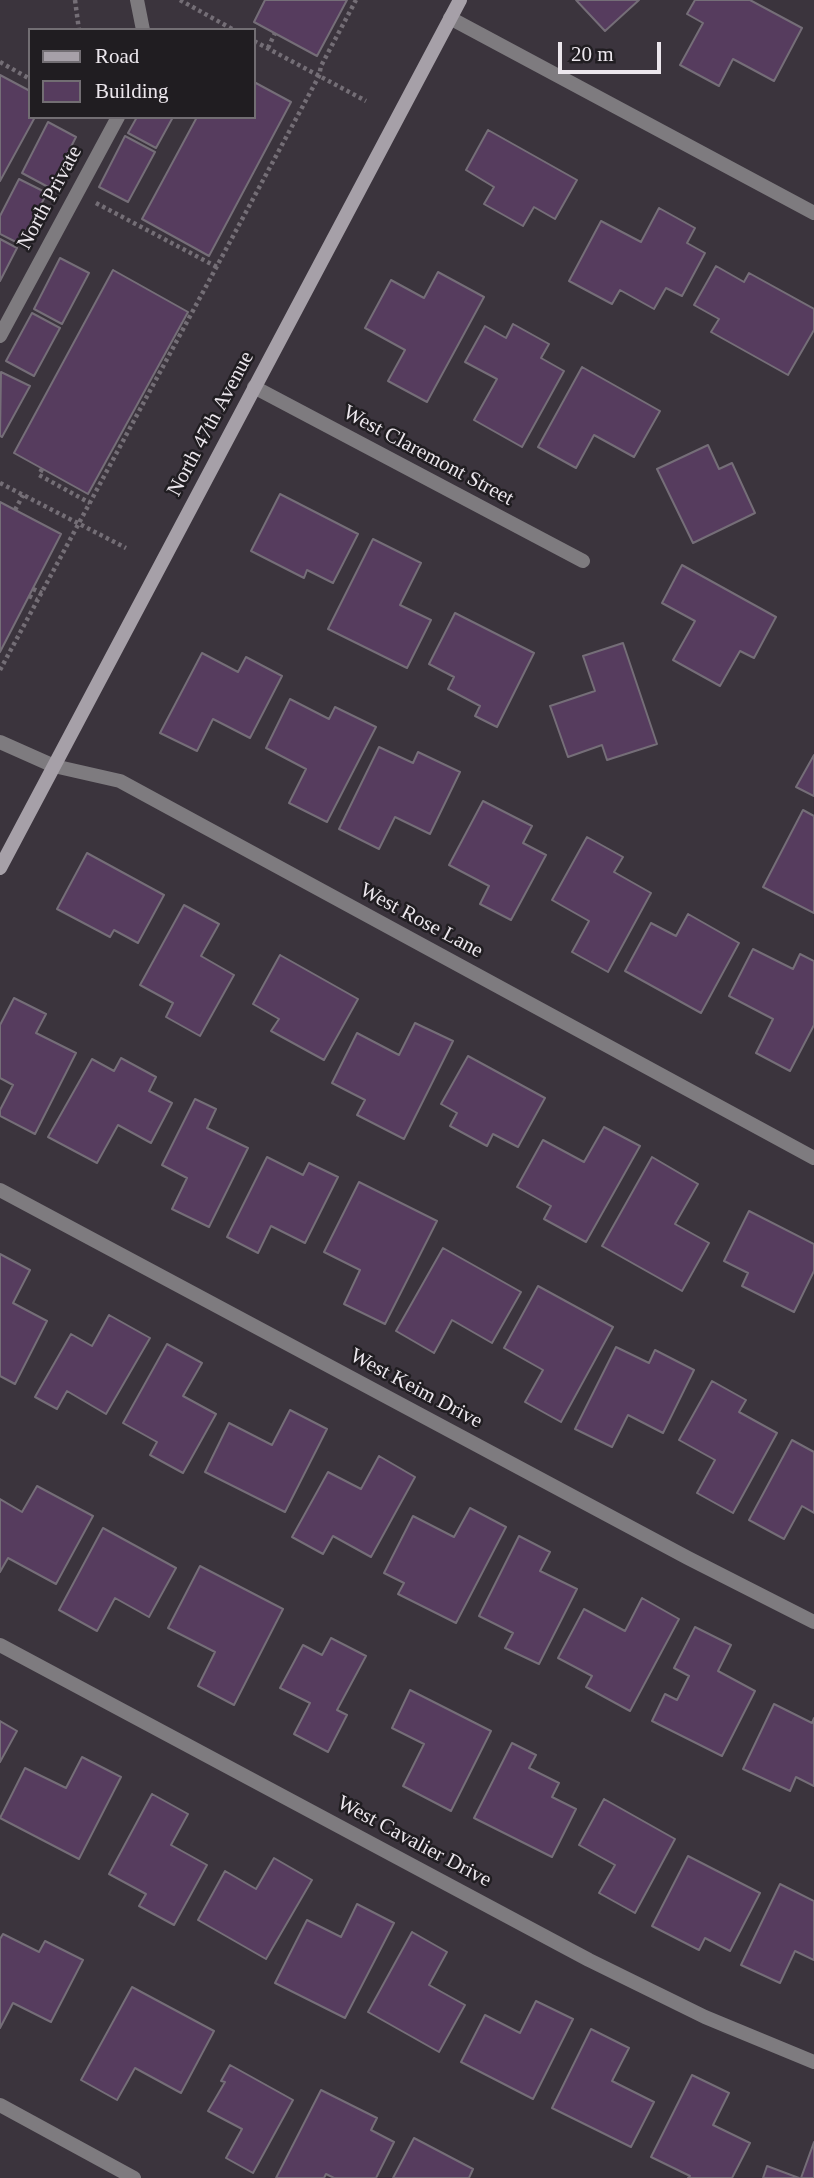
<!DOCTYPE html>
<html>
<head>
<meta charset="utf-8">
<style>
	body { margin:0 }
	#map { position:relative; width:814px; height:2178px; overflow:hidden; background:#3b343d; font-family:"Times New Roman",serif }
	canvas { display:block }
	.legend { position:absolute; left:28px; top:28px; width:228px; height:91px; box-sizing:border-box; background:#201d21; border:2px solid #726e73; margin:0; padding:9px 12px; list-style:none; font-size:21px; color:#ece7ed }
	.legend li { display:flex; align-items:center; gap:14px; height:35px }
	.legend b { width:35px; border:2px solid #726e73 }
	.scale { position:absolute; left:558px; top:42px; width:103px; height:32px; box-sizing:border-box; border:4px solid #ece7ed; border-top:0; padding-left:9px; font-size:21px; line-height:24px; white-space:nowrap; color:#ece7ed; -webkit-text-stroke:5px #201d21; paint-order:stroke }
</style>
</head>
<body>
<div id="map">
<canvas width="814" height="2178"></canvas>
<ul class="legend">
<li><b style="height:9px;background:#a6a0a8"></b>Road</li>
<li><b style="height:19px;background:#563c5e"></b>Building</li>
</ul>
<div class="scale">20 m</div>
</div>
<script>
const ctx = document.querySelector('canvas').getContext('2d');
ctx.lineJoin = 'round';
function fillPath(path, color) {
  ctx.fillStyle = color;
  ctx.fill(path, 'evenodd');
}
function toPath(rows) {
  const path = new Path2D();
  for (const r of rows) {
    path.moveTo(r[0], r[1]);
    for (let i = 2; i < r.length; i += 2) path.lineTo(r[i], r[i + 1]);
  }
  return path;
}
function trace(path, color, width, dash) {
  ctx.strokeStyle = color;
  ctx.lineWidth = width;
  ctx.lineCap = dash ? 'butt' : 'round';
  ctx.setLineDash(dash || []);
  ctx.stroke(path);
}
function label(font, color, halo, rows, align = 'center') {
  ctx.font = font + ' "Times New Roman",serif';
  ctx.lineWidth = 5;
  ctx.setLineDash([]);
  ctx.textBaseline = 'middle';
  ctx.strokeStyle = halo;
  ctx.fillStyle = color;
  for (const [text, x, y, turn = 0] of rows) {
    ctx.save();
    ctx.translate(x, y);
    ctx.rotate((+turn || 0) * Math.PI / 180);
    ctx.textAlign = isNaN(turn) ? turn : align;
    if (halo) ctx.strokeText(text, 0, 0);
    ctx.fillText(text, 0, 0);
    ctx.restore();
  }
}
const building = toPath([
	[265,0,347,0,317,56,254,22,265,0],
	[576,0,639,0,605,31,576,0],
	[695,0,750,0,802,28,774,81,733,59,719,86,680,65,703,23,687,14,695,0],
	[0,75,30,91,30,117,35,117,0,181,0,75],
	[254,82,291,102,209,256,142,219,197,117,254,117,254,82],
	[137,117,173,117,156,148,128,133,137,117],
	[48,122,76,137,50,188,22,173,48,122],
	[488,130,577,180,555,219,534,207,523,226,484,204,494,187,466,170,488,130],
	[125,136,155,152,128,202,99,187,125,136],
	[19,179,47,193,20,244,0,234,0,216,19,179],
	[659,208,695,228,687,243,705,253,682,296,666,288,654,309,620,290,612,304,569,281,601,221,641,242,659,208],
	[0,239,17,248,0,281,0,239],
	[60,258,89,273,62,324,34,309,60,258],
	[716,266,744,282,749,273,814,309,814,330,788,375,711,332,719,319,694,305,716,266],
	[113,270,188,312,88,494,14,453,113,270],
	[438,272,484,297,427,402,388,381,405,350,365,328,391,280,424,298,438,272],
	[32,313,60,328,34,376,6,361,32,313],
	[513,324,549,344,541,358,564,371,522,447,474,420,497,379,465,362,485,326,506,338,513,324],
	[582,367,660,411,634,457,594,435,576,468,538,447,582,367],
	[1,372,30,386,2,437,0,436,1,372],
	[708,445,719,469,732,463,755,513,693,543,657,469,708,445],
	[280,494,358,534,333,583,307,570,304,578,251,551,280,494],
	[0,502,61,534,0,652,0,502],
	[373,539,421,563,400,605,431,620,407,668,328,629,373,539],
	[682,565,776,617,754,658,740,651,720,686,673,660,695,621,662,603,682,565],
	[455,613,534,653,497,727,475,716,480,706,448,689,454,677,429,664,455,613],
	[623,643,657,744,607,760,602,745,568,757,550,706,595,691,583,656,623,643],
	[202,653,238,672,246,657,282,676,250,738,213,719,197,751,160,733,202,653],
	[290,699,329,719,335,707,376,727,327,822,289,803,306,769,266,748,290,699],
	[379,747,413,763,418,752,460,772,430,834,395,817,379,849,339,829,379,747],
	[814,755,814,796,796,787,814,755],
	[483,801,532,826,523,843,546,855,511,920,480,904,489,886,449,865,483,801],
	[803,810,814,816,814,913,763,887,803,810],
	[587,837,623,857,614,872,651,893,608,972,572,952,589,921,552,900,587,837],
	[87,853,164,895,138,943,114,930,110,937,57,909,87,853],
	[184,905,219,924,201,956,234,975,200,1036,166,1017,173,1003,140,985,184,905],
	[688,914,739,943,701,1013,625,971,651,923,676,936,688,914],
	[753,949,793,969,800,954,814,961,814,1025,790,1071,756,1053,773,1019,729,996,753,949],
	[280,955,358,999,324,1060,271,1031,279,1019,253,1004,280,955],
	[14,998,46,1014,36,1033,76,1053,35,1134,0,1116,0,1110,13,1085,0,1078,0,1025,14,998],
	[415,1023,453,1041,404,1139,357,1115,365,1100,332,1083,357,1033,399,1055,415,1023],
	[468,1056,545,1098,518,1147,493,1134,487,1146,450,1126,457,1113,441,1104,468,1056],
	[121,1058,156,1077,149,1091,172,1103,151,1143,118,1125,97,1163,48,1137,92,1059,114,1071,121,1058],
	[195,1099,216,1109,207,1128,248,1148,209,1227,172,1209,187,1178,162,1165,195,1099],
	[604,1127,640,1146,586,1242,544,1219,551,1206,517,1187,543,1140,584,1162,604,1127],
	[267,1157,303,1175,309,1163,338,1177,305,1243,271,1226,258,1253,227,1237,267,1157],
	[652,1157,698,1184,675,1224,709,1243,682,1291,602,1246,652,1157],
	[359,1182,437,1221,385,1324,344,1304,360,1270,324,1252,359,1182],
	[749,1211,814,1244,814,1271,794,1312,742,1286,748,1273,724,1261,749,1211],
	[443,1248,521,1292,492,1343,452,1320,434,1353,396,1331,443,1248],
	[0,1254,30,1270,13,1303,47,1321,15,1384,0,1376,0,1254],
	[538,1286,613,1327,561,1422,525,1402,543,1370,504,1348,538,1286],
	[109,1315,150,1338,106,1414,67,1391,57,1409,35,1397,71,1334,92,1346,109,1315],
	[167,1344,202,1363,183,1396,216,1414,183,1473,150,1455,157,1442,123,1423,167,1344],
	[616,1347,649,1363,655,1350,694,1370,663,1433,628,1415,612,1447,575,1429,616,1347],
	[712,1381,746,1400,739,1412,777,1433,733,1513,697,1493,715,1460,679,1440,712,1381],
	[290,1410,327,1429,285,1512,205,1472,229,1423,272,1445,290,1410],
	[792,1440,814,1452,814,1513,802,1506,784,1539,749,1520,792,1440],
	[379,1456,415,1477,371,1557,333,1536,323,1554,292,1537,328,1472,361,1489,379,1456],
	[37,1486,93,1516,56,1584,8,1558,0,1572,0,1499,22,1512,37,1486],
	[470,1508,506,1527,456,1623,398,1594,404,1583,384,1573,413,1516,454,1537,470,1508],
	[103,1528,176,1568,149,1617,115,1598,97,1631,59,1610,103,1528],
	[519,1536,550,1552,540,1571,577,1589,539,1664,505,1648,513,1633,479,1616,519,1536],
	[200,1566,283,1609,234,1705,198,1686,215,1652,168,1628,200,1566],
	[642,1598,679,1619,630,1711,586,1687,592,1676,558,1658,584,1609,625,1631,642,1598],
	[695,1627,731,1645,718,1671,755,1691,722,1756,652,1721,665,1694,677,1700,689,1676,674,1668,695,1627],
	[331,1638,366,1656,337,1710,347,1715,328,1752,294,1734,310,1703,280,1688,303,1645,322,1655,331,1638],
	[410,1690,491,1731,451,1811,403,1786,424,1744,392,1728,410,1690],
	[774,1704,812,1723,814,1718,814,1786,796,1777,790,1791,743,1769,774,1704],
	[0,1721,17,1731,0,1762,0,1721],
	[512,1743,536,1755,529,1768,559,1783,552,1797,576,1809,552,1857,474,1818,512,1743],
	[82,1757,121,1777,79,1859,0,1818,25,1768,66,1788,82,1757],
	[152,1794,188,1814,171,1845,207,1865,174,1925,139,1906,146,1894,109,1874,152,1794],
	[604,1799,675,1839,635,1913,599,1893,615,1865,579,1845,604,1799],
	[688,1856,760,1893,730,1951,705,1938,699,1950,652,1926,688,1856],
	[274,1858,312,1880,266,1959,198,1920,225,1871,256,1889,274,1858],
	[780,1884,814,1901,814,1960,795,1951,780,1983,741,1965,780,1884],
	[357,1904,394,1923,345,2018,275,1983,307,1920,341,1937,357,1904],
	[412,1932,447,1952,429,1985,465,2005,439,2052,368,2012,412,1932],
	[3,1934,39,1952,45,1941,83,1960,51,2022,13,2003,0,2028,0,1939,3,1934],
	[132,1987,214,2031,181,2093,135,2068,117,2100,81,2080,132,1987],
	[536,2001,573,2019,533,2099,461,2062,485,2015,520,2033,536,2001],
	[591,2029,629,2048,612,2081,654,2102,631,2147,552,2108,591,2029],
	[230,2065,293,2100,253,2173,226,2158,242,2129,208,2111,225,2082,221,2081,230,2065],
	[692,2075,729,2093,713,2125,750,2143,732,2178,688,2178,690,2176,651,2157,692,2075],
	[321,2090,377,2118,371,2130,394,2142,376,2178,334,2178,326,2174,324,2178,276,2178,321,2090],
	[414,2138,473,2169,469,2178,393,2178,414,2138],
	[814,2142,814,2178,801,2178,814,2142],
	[767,2166,799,2178,763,2178,767,2166]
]);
fillPath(building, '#563c5e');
trace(building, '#756e78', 2);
trace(toPath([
	[75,0,79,30],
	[180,0,234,30],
	[254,41,366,101],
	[268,48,275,33],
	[0,62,30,79],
	[96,203,217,267],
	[42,469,39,475,90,503],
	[0,483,126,548],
	[15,510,23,495],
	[33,589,42,593],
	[29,596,37,600],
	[0,670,319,76,321,66,356,0]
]), '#746e76', 4.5, [3.5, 3.5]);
trace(toPath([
	[137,0,143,30],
	[450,18,814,213],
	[0,336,118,117],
	[254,387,583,561],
	[0,742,54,766,120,781,814,1158],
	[0,1190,688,1558,814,1622],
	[0,1645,589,1960,705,2017,814,2062],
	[0,2105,134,2178]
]), '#7e7b7f', 14);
trace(toPath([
	[0,868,460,0]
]), '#a6a0a8', 14);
label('21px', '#ece7ed', '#201d21', [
	["North Private",50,198,-62],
	["North 47th Avenue",211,424,-62],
	["West Claremont Street",428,456,28],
	["West Rose Lane",421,921,28],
	["West Keim Drive",416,1389,28],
	["West Cavalier Drive",414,1842,28]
]);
</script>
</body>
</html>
